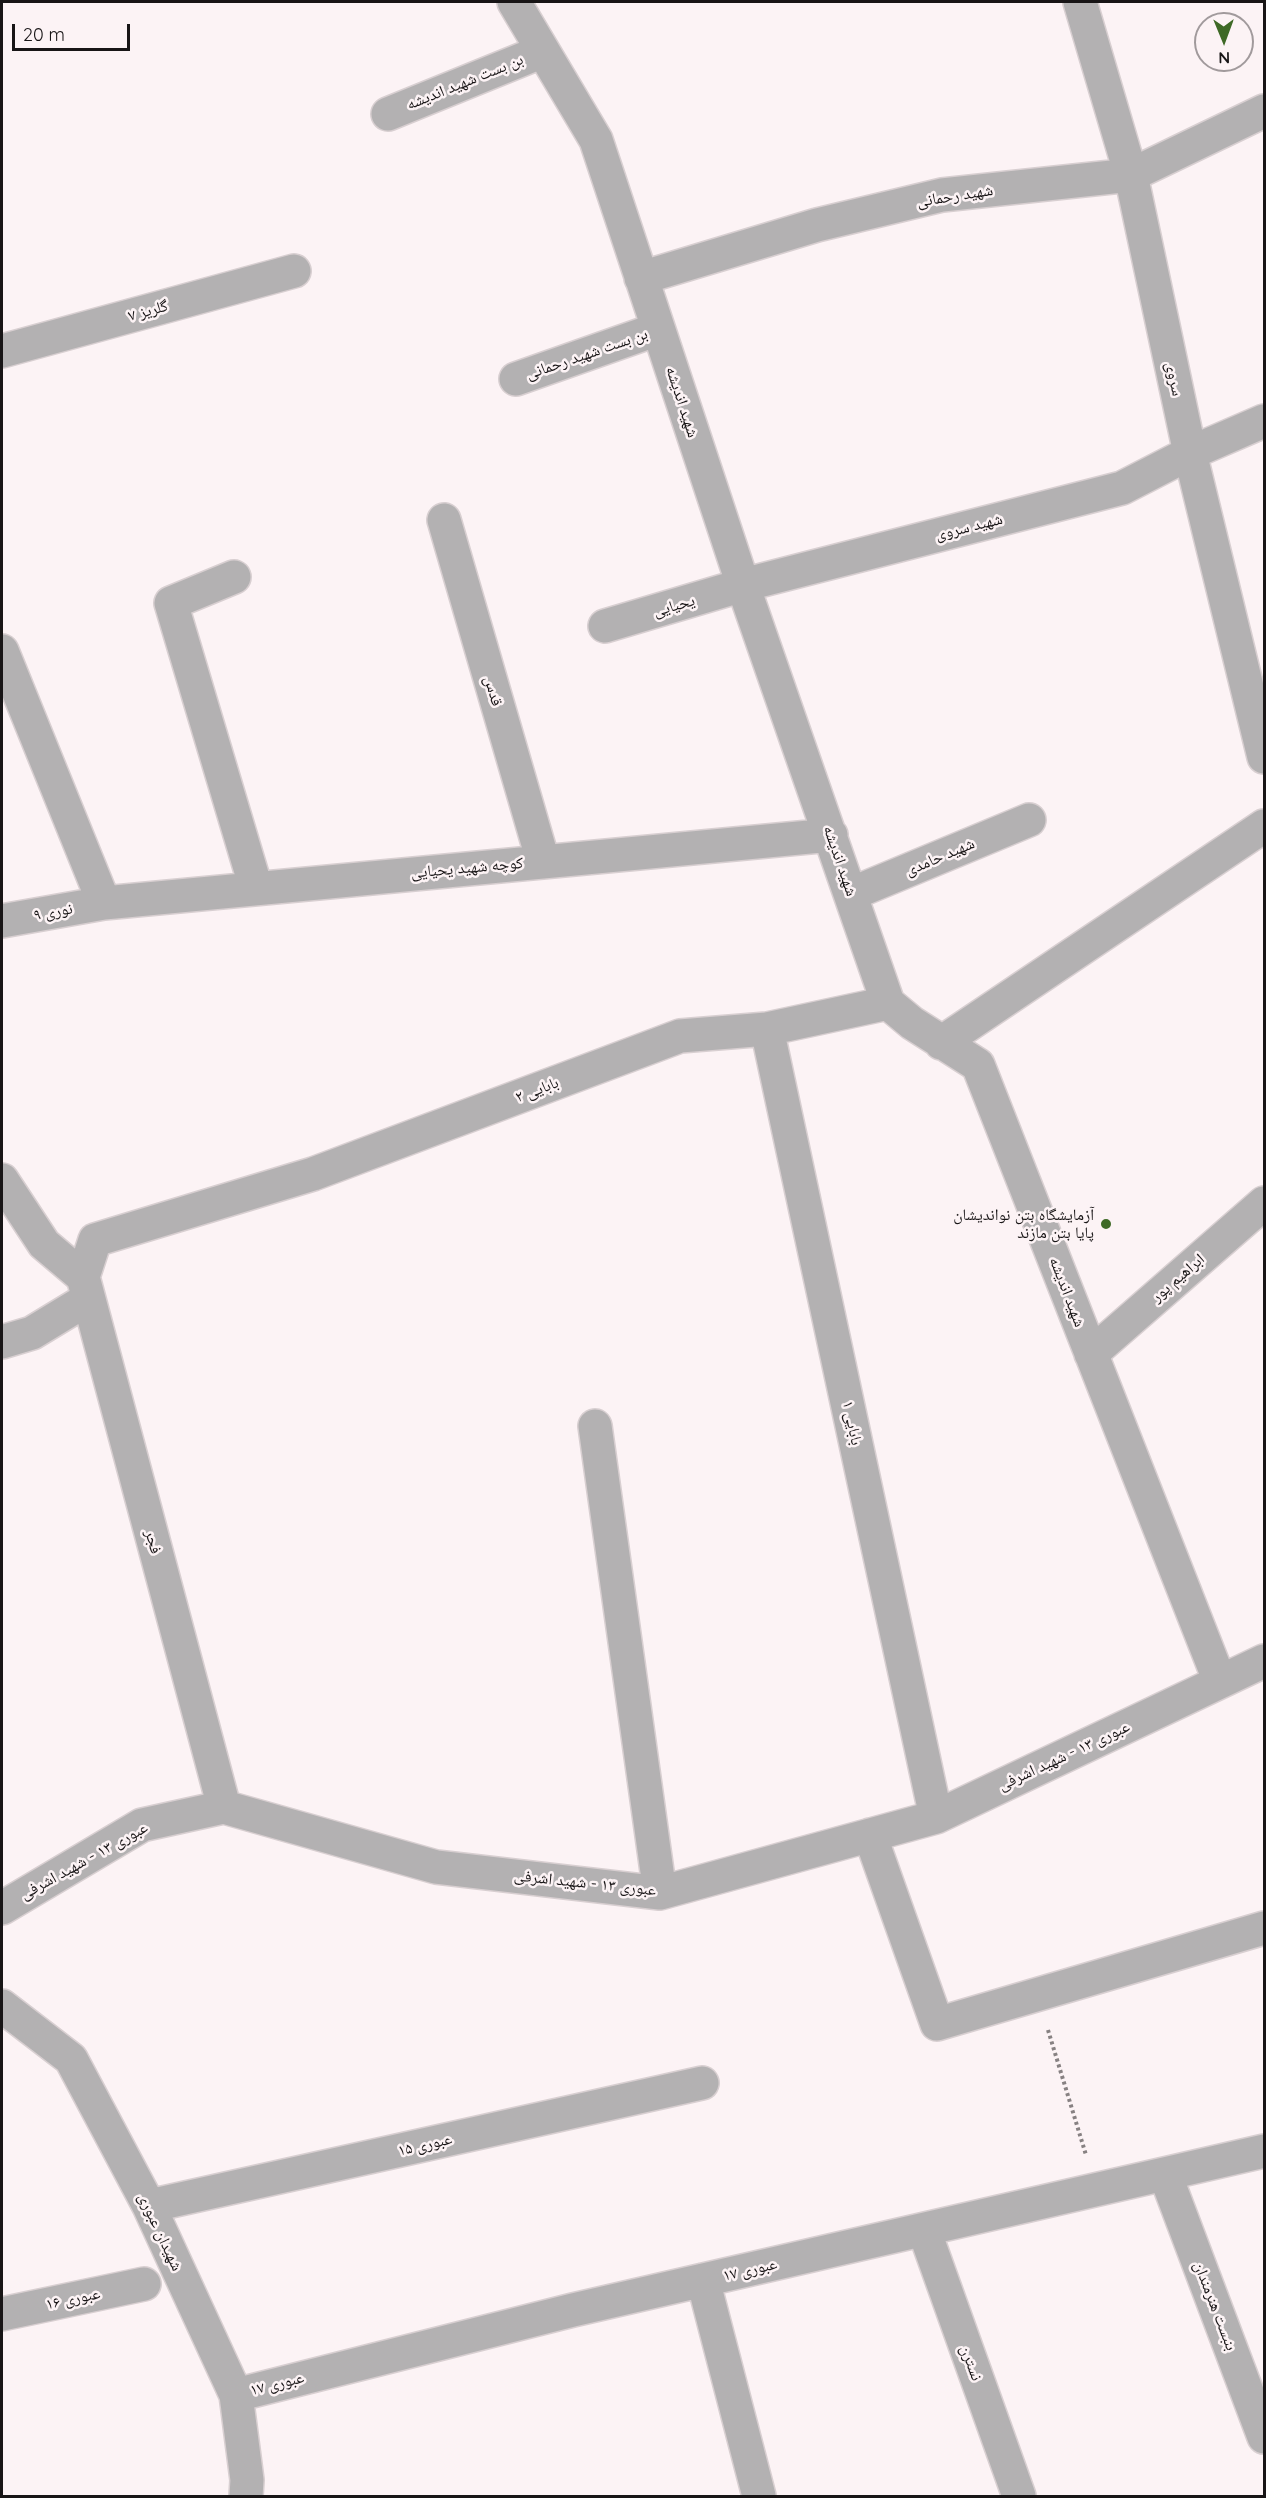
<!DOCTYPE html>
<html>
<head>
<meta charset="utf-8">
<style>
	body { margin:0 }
	#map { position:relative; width:1266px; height:2498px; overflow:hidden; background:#fcf3f5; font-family:Quicksand,sans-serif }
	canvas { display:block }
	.frame { position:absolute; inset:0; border:3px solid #181516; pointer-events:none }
	.north { position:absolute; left:1194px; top:12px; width:60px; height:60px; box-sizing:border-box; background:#fcf3f5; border:2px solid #a19a9c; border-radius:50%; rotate:179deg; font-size:16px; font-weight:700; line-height:24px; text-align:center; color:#181516 }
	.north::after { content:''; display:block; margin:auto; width:21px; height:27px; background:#3e6926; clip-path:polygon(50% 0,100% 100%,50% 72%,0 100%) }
	.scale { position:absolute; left:12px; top:24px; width:118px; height:27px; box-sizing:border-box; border:3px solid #181516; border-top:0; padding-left:8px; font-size:18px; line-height:21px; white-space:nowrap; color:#181516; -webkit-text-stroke:4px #fcf3f5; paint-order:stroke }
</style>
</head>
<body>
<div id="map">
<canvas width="1266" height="2498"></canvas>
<div class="frame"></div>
<div class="north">N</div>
<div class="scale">20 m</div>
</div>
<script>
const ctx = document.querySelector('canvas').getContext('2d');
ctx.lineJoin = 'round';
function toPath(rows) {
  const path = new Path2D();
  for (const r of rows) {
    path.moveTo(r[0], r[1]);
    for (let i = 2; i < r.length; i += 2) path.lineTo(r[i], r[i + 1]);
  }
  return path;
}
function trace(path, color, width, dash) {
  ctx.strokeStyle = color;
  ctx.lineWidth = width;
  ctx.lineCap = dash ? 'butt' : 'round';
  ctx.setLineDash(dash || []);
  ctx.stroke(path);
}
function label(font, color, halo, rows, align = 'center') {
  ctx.font = font + ' Quicksand,"Noto Naskh Arabic",sans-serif';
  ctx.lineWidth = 5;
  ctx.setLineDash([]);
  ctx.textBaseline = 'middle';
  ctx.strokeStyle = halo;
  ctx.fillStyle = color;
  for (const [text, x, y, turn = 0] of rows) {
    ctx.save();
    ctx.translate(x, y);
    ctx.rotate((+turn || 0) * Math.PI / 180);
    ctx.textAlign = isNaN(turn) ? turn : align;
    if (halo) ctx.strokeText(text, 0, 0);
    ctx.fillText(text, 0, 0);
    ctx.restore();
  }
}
const minor = toPath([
	[514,2,596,140,748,600,888,1003,912,1023,978,1065,1220,1682],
	[1080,2,1131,175,1190,453,1264,757],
	[388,114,543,51],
	[641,278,817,225,942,195,1131,175,1264,111],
	[2,351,294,271],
	[516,379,658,329],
	[444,520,543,861],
	[234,577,171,603,256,888],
	[605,626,743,585,1122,488,1190,453,1264,421],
	[2,651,104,903],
	[851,894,1029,820],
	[2,921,104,903,831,835],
	[767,1029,936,1817],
	[941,1043,1264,826],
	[2,1180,44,1244,83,1277],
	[83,1277,95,1240,313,1174,680,1036,767,1029,888,1003],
	[83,1277,224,1807],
	[2,1342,32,1333,88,1299],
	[1091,1354,1264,1203],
	[595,1426,660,1893],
	[870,1835,937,2024,1264,1928],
	[2,1908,142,1825,224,1807,436,1867,660,1893,936,1817,1264,1661],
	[2,2006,71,2059,149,2206,236,2395,247,2480,246,2496],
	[1165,2174,1264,2437],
	[149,2206,702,2083],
	[924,2230,1019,2496],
	[703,2280,759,2496],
	[2,2314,144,2284],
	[236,2395,573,2310,1264,2151]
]);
trace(minor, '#d8cfd1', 36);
trace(toPath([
	[1048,2030,1086,2155]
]), '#878182', 4, [3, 3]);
trace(minor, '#b3b1b2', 33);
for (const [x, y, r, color] of [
	[1106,1224,6,"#3e6926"]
]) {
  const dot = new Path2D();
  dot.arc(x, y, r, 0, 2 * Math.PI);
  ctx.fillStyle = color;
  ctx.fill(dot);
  trace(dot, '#fcf3f5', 2);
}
label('16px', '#181516', '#fcf3f5', [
	["بن بست شهید اندیشه",465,82,-22],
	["شهید رحمانی",955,196,-9],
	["گلریز ۷",148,311,-15],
	["بن بست شهید رحمانی",587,354,-19],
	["سروی",1174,379,78],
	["شهید اندیشه",682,402,72],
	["شهید سروی",969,527,-14],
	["یحیایی",674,606,-16],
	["قدس",493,691,74],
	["شهید حامدی",940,857,-23],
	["شهید اندیشه",840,861,71],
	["کوچه شهید یحیایی",467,868,-5],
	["نوری ۹",53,912,-10],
	["بابایی ۲",537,1090,-21],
	["ابراهیم پور",1178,1278,-41],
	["شهید اندیشه",1067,1292,69],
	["بابایی ۱",852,1423,78],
	["فجر",153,1542,75],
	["عبوری ۱۳ - شهید اشرفی",1064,1756,-25],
	["عبوری ۱۳ - شهید اشرفی",84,1861,-29],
	["عبوری ۱۳ - شهید اشرفی",585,1883,6],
	["عبوری ۱۵",425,2145,-13],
	["شهیدان عبوری",160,2232,65],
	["عبوری ۱۷",750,2270,-13],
	["عبوری ۱۶",73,2299,-12],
	["بنبست هنرمندان",1215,2306,69],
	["نسترن",971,2363,70],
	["عبوری ۱۷",277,2384,-14]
]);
label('16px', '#181516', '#fcf3f5', [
	["آزمایشگاه بتن نواندیشان",1094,1215],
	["پایا بتن مازند",1094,1233]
], 'right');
</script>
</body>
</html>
